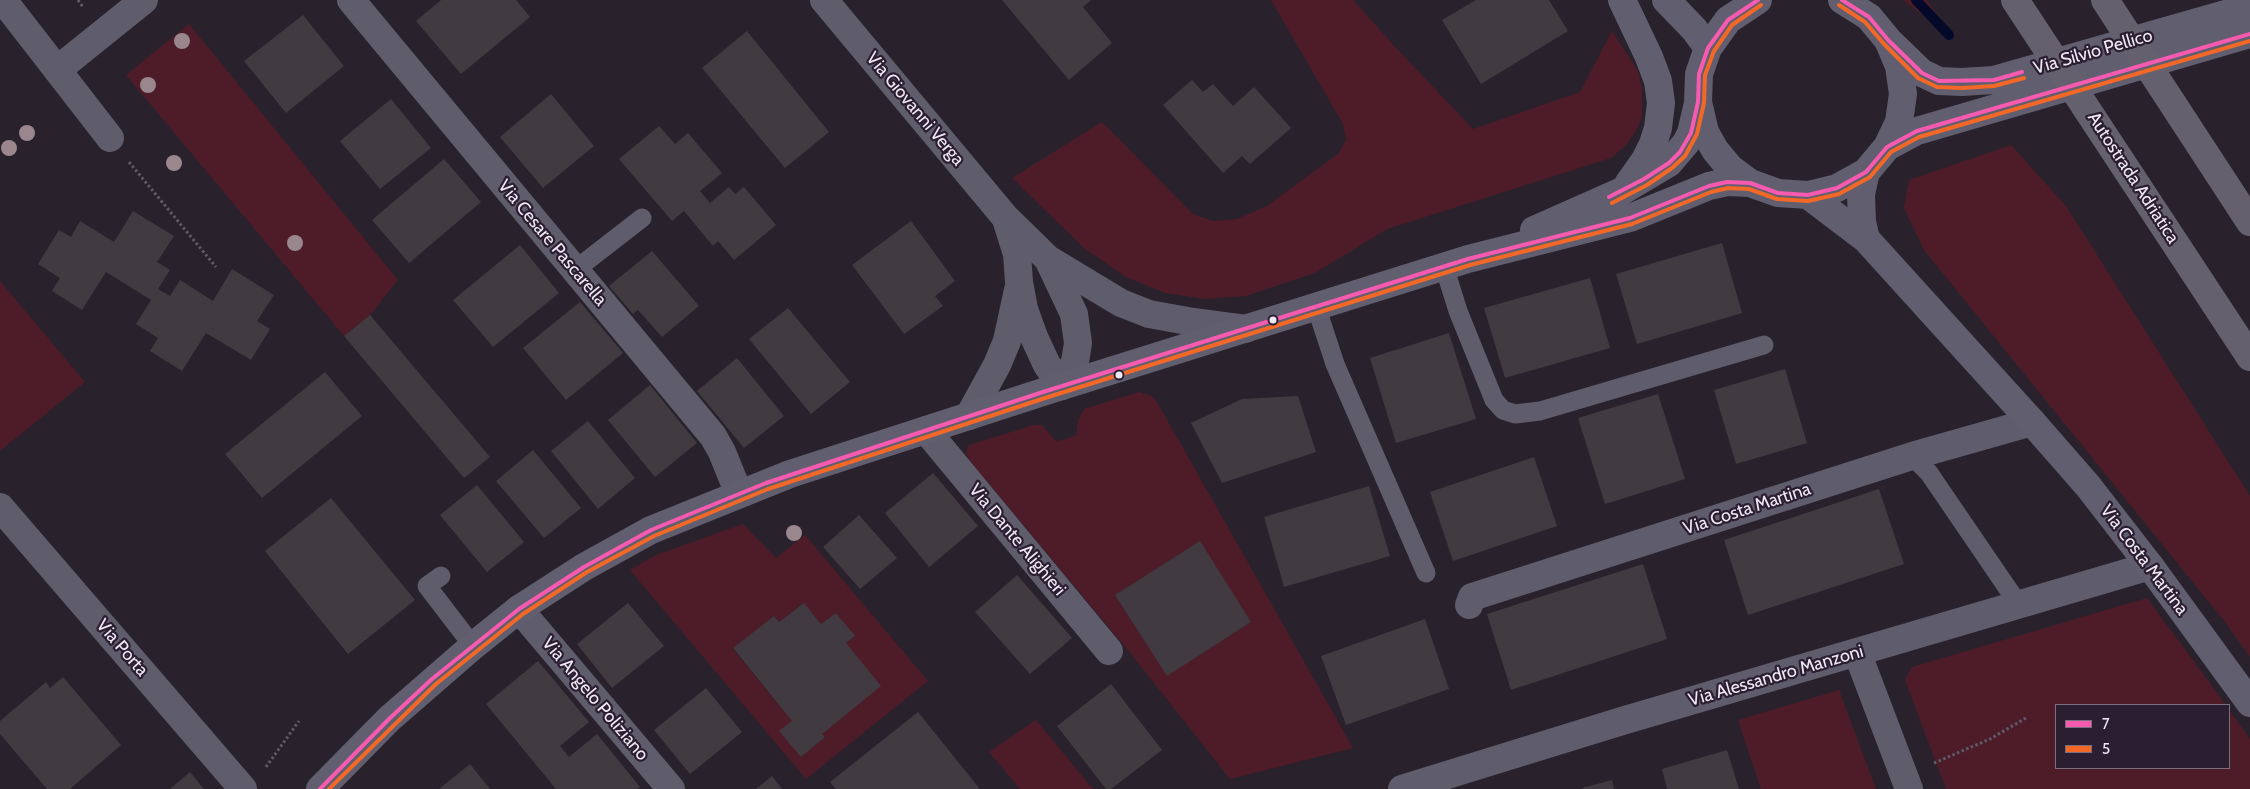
<!DOCTYPE html>
<html>
<head>
<meta charset="utf-8">
<style>
	body { margin:0 }
	#map { position:relative; width:2250px; height:789px; overflow:hidden; background:#29222c; font-family:Cabin,sans-serif }
	canvas { display:block }
	.legend { position:absolute; left:2055px; top:704px; width:175px; height:65px; box-sizing:border-box; background:#2a1e30; border:1px solid #796f7e; margin:0; padding:6px 9px; list-style:none; font-size:15px; color:#f0e8f4 }
	.legend li { display:flex; align-items:center; gap:10px; height:25px }
	.legend b { width:25px; border:1px solid #796f7e }
</style>
</head>
<body>
<div id="map">
<canvas width="2250" height="789"></canvas>
<ul class="legend">
<li><b style="height:6px;background:#f75aaf"></b>7</li>
<li><b style="height:6px;background:#f36827"></b>5</li>
</ul>
</div>
<script>
const ctx = document.querySelector('canvas').getContext('2d');
ctx.lineJoin = 'round';
function fillPath(path, color) {
  ctx.fillStyle = color;
  ctx.fill(path, 'evenodd');
}
function toPath(rows) {
  const path = new Path2D();
  for (const r of rows) {
    path.moveTo(r[0], r[1]);
    for (let i = 2; i < r.length; i += 2) path.lineTo(r[i], r[i + 1]);
  }
  return path;
}
function trace(path, color, width, dash) {
  ctx.strokeStyle = color;
  ctx.lineWidth = width;
  ctx.lineCap = dash ? 'butt' : 'round';
  ctx.setLineDash(dash || []);
  ctx.stroke(path);
}
function label(font, color, halo, rows, align = 'center') {
  ctx.font = font + ' Cabin,sans-serif';
  ctx.lineWidth = 4.5;
  ctx.setLineDash([]);
  ctx.textBaseline = 'middle';
  ctx.strokeStyle = halo;
  ctx.fillStyle = color;
  for (const [text, x, y, turn = 0] of rows) {
    ctx.save();
    ctx.translate(x, y);
    ctx.rotate((+turn || 0) * Math.PI / 180);
    ctx.textAlign = isNaN(turn) ? turn : align;
    if (halo) ctx.strokeText(text, 0, 0);
    ctx.fillText(text, 0, 0);
    ctx.restore();
  }
}
fillPath(toPath([
	[1271,0,1353,0,1398,50,1473,129,1580,92,1612,31,1638,71,1642,88,1642,117,1636,131,1626,145,1611,158,1387,229,1315,273,1246,296,1205,299,1165,293,1126,277,1085,249,1012,178,1102,122,1193,214,1213,221,1237,219,1267,206,1339,153,1346,140,1343,124],
	[1903,0,1927,0,1949,35],
	[189,24,398,280,370,315,344,336,126,75],
	[2011,145,2066,206,2250,496,2250,657,2225,622,1924,250,1904,208,1909,180],
	[0,281,85,382,0,451],
	[1139,392,1152,396,1157,402,1353,748,1230,779,1131,654,970,461,966,453,969,445,1034,425,1042,425,1056,441,1066,439,1076,435,1078,420,1084,409],
	[1199,542,1251,622,1167,675,1115,595],
	[743,524,776,558,805,535,928,681,806,779,630,570,656,555],
	[803,603,821,624,836,613,854,636,846,643,822,734,825,737,801,757,792,721,733,649,774,616,779,622],
	[2147,598,2226,705,2056,705,2056,768,2229,768,2229,710,2250,739,2250,789,1946,789,1905,680,1912,667],
	[1839,690,1876,789,1761,789,1738,720],
	[1036,720,1093,789,1020,789,989,752]
]), '#4e1c29');
trace(toPath([
	[1916,0,1949,35]
]), '#04092a', 10);
fillPath(toPath([
	[441,0,516,0,530,17,461,74,416,21],
	[1002,0,1091,0,1083,7,1112,43,1069,80],
	[1476,0,1549,0,1568,31,1481,84,1442,20],
	[303,15,344,66,286,113,244,61],
	[747,31,829,132,785,168,702,68],
	[1192,80,1203,92,1213,84,1233,106,1254,87,1291,128,1250,164,1242,156,1223,173,1163,105],
	[551,94,594,146,543,188,500,137],
	[391,99,431,148,380,189,340,141],
	[659,126,675,144,688,133,722,173,700,191,710,203,729,187,735,194,744,187,776,225,734,260,718,241,713,246,684,211,672,221,619,159],
	[444,159,481,202,409,263,372,220],
	[133,211,174,236,157,262,170,270,158,289,170,296,180,280,213,301,232,269,274,295,257,321,270,329,251,360,206,333,182,371,150,351,158,338,136,324,151,300,106,272,82,310,52,291,60,278,38,264,59,230,71,237,80,221,114,242],
	[911,221,955,281,935,296,943,306,904,334,852,265],
	[1722,243,1742,313,1637,344,1616,274],
	[520,245,559,293,493,347,453,300],
	[652,251,699,306,662,337,638,310,633,314,609,286],
	[1590,278,1610,348,1505,378,1484,308],
	[580,302,623,353,566,400,523,348],
	[788,308,850,382,811,414,749,339],
	[370,315,490,457,464,478,344,336],
	[1449,333,1476,419,1396,443,1370,358],
	[737,358,784,416,744,448,697,391],
	[1785,369,1807,443,1736,464,1714,390],
	[325,372,362,416,262,498,225,454],
	[650,385,697,443,655,477,608,420],
	[1658,394,1685,479,1605,504,1578,418],
	[1298,396,1316,452,1222,483,1191,423,1242,399],
	[588,421,635,478,598,509,551,451],
	[533,450,581,508,544,538,496,481],
	[1534,457,1557,526,1453,561,1430,492],
	[933,473,978,526,929,567,885,513],
	[477,485,524,542,487,572,440,515],
	[1369,486,1390,556,1284,587,1264,517],
	[1879,489,1904,564,1748,615,1724,540],
	[331,498,415,600,348,654,265,551],
	[859,515,897,558,860,589,823,547],
	[1200,541,1251,622,1167,676,1115,595],
	[1643,564,1667,639,1511,690,1487,614],
	[1017,575,1072,638,1030,674,975,612],
	[628,603,664,646,612,688,577,644],
	[804,603,821,624,836,613,855,636,846,643,881,686,822,734,825,737,801,757,779,731,792,721,733,648,774,616,779,622],
	[1425,619,1449,689,1346,725,1321,656],
	[538,661,589,722,560,746,569,757,597,734,640,787,637,789,556,789,486,704],
	[63,677,121,745,70,789,47,789,0,734,0,721,46,682,50,688],
	[1111,684,1162,750,1111,789,1106,789,1057,726],
	[706,688,742,732,690,774,654,730],
	[918,712,980,789,836,789,830,782],
	[1727,750,1739,789,1667,789,1662,769],
	[470,764,490,789,439,789],
	[190,772,204,789,170,789],
	[772,776,782,789,756,789],
	[1612,780,1614,789,1582,789,1582,788]
]), '#413a41');
trace(toPath([
	[78,0,83,7],
	[129,162,216,267],
	[1934,763,1990,739,2026,718],
	[266,767,299,721]
]), '#5f5a68', 3, [2.5, 2.5]);
trace(toPath([
	[1444,266,1458,311,1494,400,1503,410,1515,414,1540,411,1764,345],
	[575,270,642,218],
	[1316,306,1335,364,1426,573],
	[1912,456,1929,473,2019,605],
	[441,576,427,586,473,646]
]), '#5f5c6c', 19);
trace(toPath([
	[3,0,110,138],
	[351,0,713,436,722,452,739,494],
	[824,0,1005,217,1048,259,1121,303,1149,314,1193,322,1246,329],
	[57,70,144,0],
	[1006,219,1017,254,1019,282,1024,309,1034,337,1047,365,1062,386,1075,362,1078,343,1074,314,1048,259],
	[969,416,997,365,1007,341,1018,290],
	[926,430,1109,651],
	[0,507,243,789],
	[1469,605,1472,597,1912,456,2032,422],
	[519,609,671,789],
	[1857,652,1909,789],
	[1402,789,1622,721,2150,566]
]), '#5f5c6c', 28);
trace(toPath([
	[1622,0,1649,57,1658,81,1661,103,1658,128,1653,144,1645,160,1628,184],
	[1666,0,1694,29,1708,48],
	[1758,0,1728,20,1708,48,1699,74,1698,102,1705,132,1715,150,1730,168,1750,183,1778,193,1808,195,1837,188,1866,172,1887,147,1899,122,1903,94,1899,66,1888,40,1869,17,1842,0],
	[1892,44,1922,73,1939,81,1962,82,1994,80,2250,7],
	[1887,147,1917,131,2250,34],
	[1866,172,1861,194,1862,222,1866,239],
	[1808,195,1866,239,2032,422,2088,486,2150,566,2250,703],
	[1534,230,1622,191,1669,163,1686,143,1691,133,1698,103],
	[320,789,389,719,473,646,519,609,584,567,651,530,790,474,1043,392,1468,259,1630,218,1709,186,1727,182,1750,183]
]), '#615e70', 28);
trace(toPath([
	[2015,0,2250,357],
	[2105,0,2250,222]
]), '#64606e', 28);
trace(toPath([
	[1842,0,1869,17,1888,40,1922,73,1939,81,1994,80,2022,72],
	[1609,197,1644,179,1669,163,1680,152,1691,133,1698,102,1699,74,1708,48,1728,20,1758,0],
	[320,789,389,719,432,679,519,609,584,567,651,530,766,483,1043,392,1468,259,1630,218,1709,186,1727,182,1750,183,1778,193,1808,195,1837,188,1866,172,1887,147,1917,131,2250,34]
]), '#f75aaf', 4);
trace(toPath([
	[1839,5,1865,22,1884,44,1918,78,1937,87,1962,88,1994,86,2024,78],
	[1612,203,1647,185,1672,168,1685,156,1697,134,1704,103,1705,75,1714,51,1732,25,1761,5],
	[329,789,436,684,523,614,587,572,654,536,768,489,1045,398,1470,265,1632,224,1711,192,1728,188,1749,189,1777,199,1808,201,1839,194,1870,177,1891,152,1919,137,2250,41]
]), '#f36827', 4);
ctx.fillStyle = '#99878d';
for (const [x, y] of [
	[182,41],
	[148,85],
	[27,133],
	[9,148],
	[174,163],
	[295,243],
	[794,533]
]) {
  ctx.beginPath();
  ctx.arc(x, y, 8, 0, 2 * Math.PI);
  ctx.fill();
}
for (const [x, y, r, color] of [
	[1273,320,4.5,"#f0e8f4"],
	[1119,375,4.5,"#f0e8f4"]
]) {
  const dot = new Path2D();
  dot.arc(x, y, r, 0, 2 * Math.PI);
  ctx.fillStyle = color;
  ctx.fill(dot);
  trace(dot, '#2a1e30', 2);
}
label('18px', '#f0e8f4', '#2a1e30', [
	["Via Silvio Pellico",2093,52,-16],
	["Via Giovanni Verga",915,109,50],
	["Autostrada Adriatica",2133,178,57],
	["Via Cesare Pascarella",552,243,50],
	["Via Costa Martina",1747,509,-18],
	["Via Dante Alighieri",1017,540,50],
	["Via Costa Martina",2144,560,53],
	["Via Porta",122,648,49],
	["Via Alessandro Manzoni",1776,676,-16],
	["Via Angelo Poliziano",595,699,50]
]);
</script>
</body>
</html>
